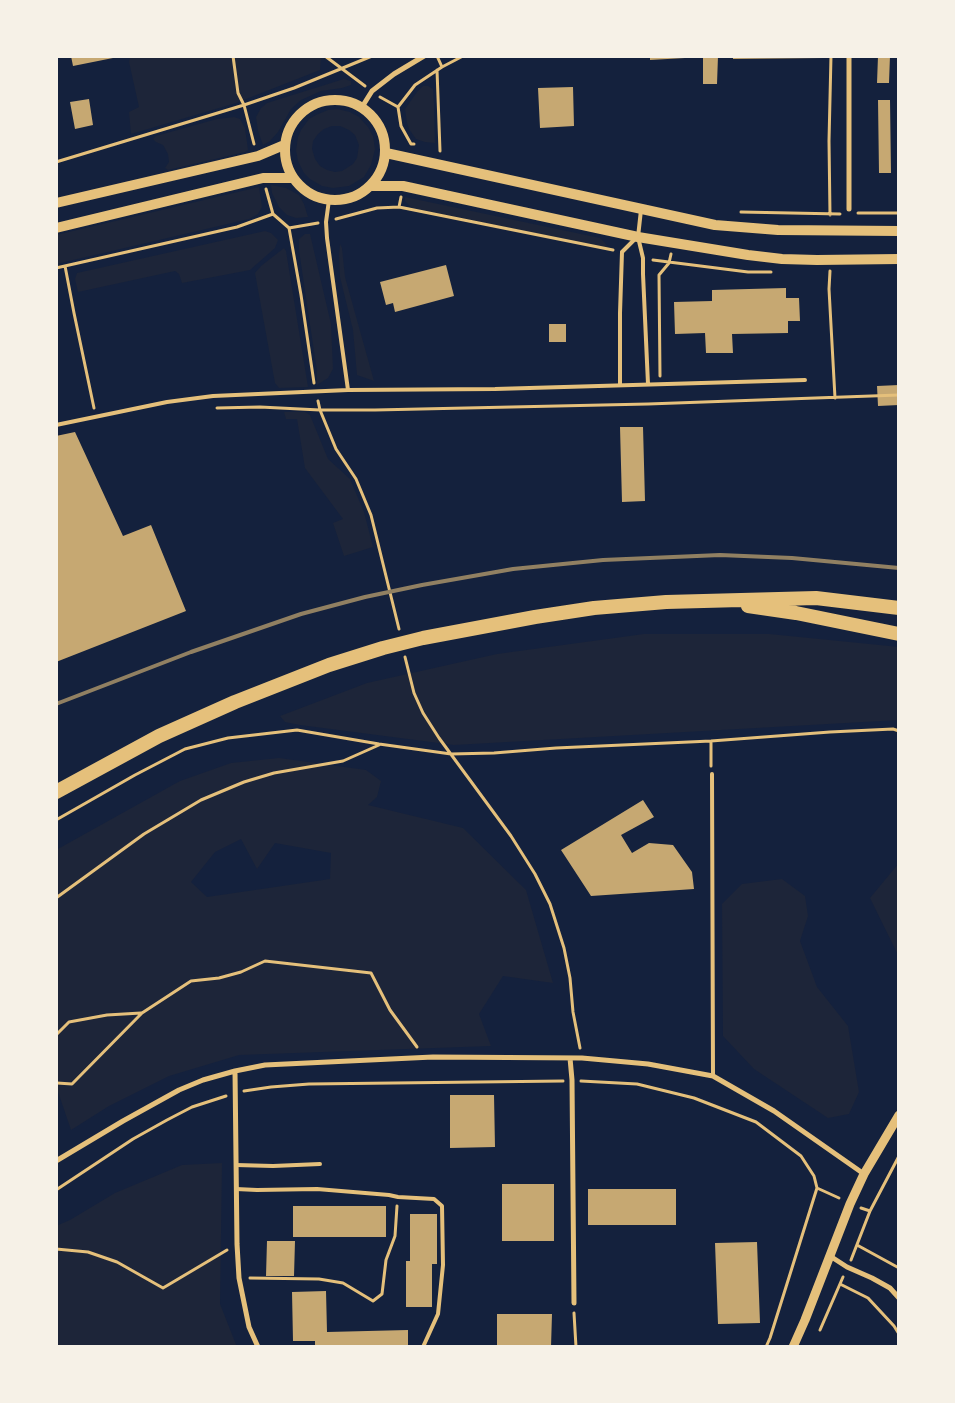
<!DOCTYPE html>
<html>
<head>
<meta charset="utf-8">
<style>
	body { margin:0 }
	#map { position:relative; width:955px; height:1403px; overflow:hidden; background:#14213d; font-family:Figtree,sans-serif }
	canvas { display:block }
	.frame { position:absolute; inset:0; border:58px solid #f6f1e7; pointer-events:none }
</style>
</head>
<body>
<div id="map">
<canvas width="955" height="1403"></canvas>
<div class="frame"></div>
</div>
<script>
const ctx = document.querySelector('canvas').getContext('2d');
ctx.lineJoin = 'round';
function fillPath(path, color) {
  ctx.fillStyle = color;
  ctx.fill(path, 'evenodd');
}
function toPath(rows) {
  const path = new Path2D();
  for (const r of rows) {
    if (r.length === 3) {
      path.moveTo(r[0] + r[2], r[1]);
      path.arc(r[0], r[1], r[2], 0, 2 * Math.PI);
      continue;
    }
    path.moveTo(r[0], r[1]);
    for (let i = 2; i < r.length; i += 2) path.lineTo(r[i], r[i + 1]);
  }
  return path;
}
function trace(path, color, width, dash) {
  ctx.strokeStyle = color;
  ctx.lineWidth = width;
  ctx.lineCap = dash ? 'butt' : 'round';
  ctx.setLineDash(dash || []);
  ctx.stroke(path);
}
fillPath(toPath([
	[130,56,321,56,320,70,236,103,131,134,129,112,139,107,129,62],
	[344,79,351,81,351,85,342,88,321,91,301,100,291,109,278,132,270,141,263,145,258,131,256,117,261,108,267,103],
	[423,86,428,86,433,89,434,103,435,143,425,142,416,139,409,129,407,123,405,109,417,92],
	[337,109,350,112,359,117,368,127,373,136,375,149,371,165,364,177,349,186,333,188,322,186,310,179,304,173,298,161,296,150,298,137,301,130,309,119,316,115,328,110],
	[332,126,340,126,349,130,355,135,359,145,357,158,353,164,342,171,335,172,327,170,320,166,315,159,312,149,313,141,318,134,324,129],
	[234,117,240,119,245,128,248,150,245,152,168,170,165,168,169,162,168,154,163,145,156,142,153,139,156,136,217,119],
	[271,185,286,188,299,195,304,204,308,217,296,218,287,215,279,207,272,193],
	[259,187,262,207,258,214,249,219,56,264,56,235],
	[405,197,600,238,605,243,609,248,412,208,405,201],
	[265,231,271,233,278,240,275,248,250,270,182,283,179,274,175,271,78,292,75,279,77,273],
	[305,234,310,234,331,324,333,369,328,378,317,385,317,371,309,318,299,250,299,239],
	[340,244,342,248,345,277,374,381,357,375,353,330,340,277,339,255],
	[284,248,286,251,308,387,279,388,275,383,255,273,261,266],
	[284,412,305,412,310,415,328,459,350,479,364,512,373,547,344,556,333,523,343,519,305,468,297,419,286,419],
	[644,634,769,634,899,647,899,720,454,745,300,725,285,722,280,716,367,683,497,654],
	[279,758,366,770,381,781,377,797,368,805,463,828,526,890,553,983,503,976,479,1014,491,1046,239,1055,169,1076,109,1106,71,1130,56,1086,56,850,180,781,231,763],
	[241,839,257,869,275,843,331,853,330,879,207,897,191,882,215,852],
	[899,863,899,957,870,898],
	[782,879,805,896,808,916,800,941,817,987,848,1026,859,1092,849,1114,828,1118,754,1069,723,1036,722,904,742,884],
	[222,1163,220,1304,237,1347,56,1347,56,1226,70,1220,115,1193,182,1165]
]), '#1d2539');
fillPath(toPath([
	[71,56,113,56,113,58,73,66],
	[650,56,685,56,685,58,650,60],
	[703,56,718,56,717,84,703,84],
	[733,56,823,56,823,58,733,59],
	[878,56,890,56,889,83,877,83],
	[573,87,574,126,540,128,538,88],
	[89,99,93,125,75,129,70,102],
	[878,100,890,100,891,173,879,173],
	[446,265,454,296,395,312,393,303,386,305,380,282],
	[786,288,786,298,799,298,800,321,788,321,788,333,732,334,733,353,706,353,705,333,675,334,674,302,712,301,712,290],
	[549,324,566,324,566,342,549,342],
	[899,385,899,405,878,406,877,386],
	[620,427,643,427,645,501,622,502],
	[75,432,123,536,151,525,186,611,56,662,56,436],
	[643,800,654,817,621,835,632,853,649,843,673,845,692,872,694,889,591,896,561,850],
	[450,1095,494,1095,495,1147,450,1148],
	[502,1184,554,1184,554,1241,502,1241],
	[588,1189,676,1189,676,1225,588,1225],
	[293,1206,386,1206,386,1237,293,1237],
	[410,1214,437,1214,437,1264,432,1264,432,1307,406,1307,406,1261,410,1261],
	[267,1241,295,1241,294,1276,266,1276],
	[757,1242,760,1323,718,1324,715,1243],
	[326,1291,327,1332,408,1330,408,1347,315,1347,315,1341,293,1341,292,1292],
	[497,1314,552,1314,551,1347,497,1347]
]), '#c6a872');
trace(toPath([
	[233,56,238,93,244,105,254,144],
	[325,56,365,86],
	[442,67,463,56],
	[437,70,440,151],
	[380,97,398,107,401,126,411,144,414,144],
	[398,107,415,85,442,67,437,56],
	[56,162,244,105,294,88,372,56],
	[266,189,273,214,289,228],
	[399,207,613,250],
	[741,212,840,214],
	[858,213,899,213],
	[830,215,829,141,831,56],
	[336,219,377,208,399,207,401,197],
	[289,228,301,295,314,383],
	[289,228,318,223],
	[653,260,748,272,771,272],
	[65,266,74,313,94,408],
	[56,268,237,227,273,214],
	[830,271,829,289,835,398],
	[660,376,659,275,669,263,671,254],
	[318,401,320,410,336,449,356,479,371,515,399,629],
	[217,408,260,407,320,410,375,410,648,404,899,395],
	[405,657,414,693,423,713,439,738,511,836,535,874,550,904,564,948,570,978,573,1012,580,1048],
	[711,741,711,766],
	[56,820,135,775,185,749,228,738,297,730,379,744,451,754,494,753,556,748,711,741,830,732,893,729,899,731],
	[56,898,144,834,201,800,244,782,274,773,343,761,379,745],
	[56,1035,69,1022,107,1015,141,1013],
	[581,1081,637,1084,694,1098,756,1122,801,1156,814,1176,817,1188,839,1198],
	[57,1083,72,1084,142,1013,191,981,219,978,241,972,265,961,371,973,390,1010,417,1047],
	[244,1091,271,1087,309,1084,563,1081],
	[56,1190,133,1139,167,1120,192,1107,226,1096],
	[861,1208,870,1211],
	[857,1245,899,1268],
	[56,1249,88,1252,117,1262,163,1288,227,1250],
	[851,1260,870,1211,899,1156],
	[250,1278,319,1279,343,1283,373,1301,382,1294,386,1260,395,1236,397,1206],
	[840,1284,868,1298,894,1326,899,1334],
	[574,1313,576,1347],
	[820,1330,843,1277],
	[56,1346,57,1347],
	[766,1347,770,1338,817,1188]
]), '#e5c07b', 3);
trace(toPath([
	[329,200,326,222,327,238,348,390],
	[641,210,638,237,643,258,643,274,648,384],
	[620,385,620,313,622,252,636,238],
	[56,425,167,402,213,396,348,390,495,389,805,380],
	[712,774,713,1076],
	[236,1165,273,1166,320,1164],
	[236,1189,257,1190,317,1189,389,1195,398,1197,434,1199,442,1206,443,1265,438,1314,423,1347]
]), '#e5c07b', 4);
trace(toPath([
	[849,56,849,209],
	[362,107,372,91,394,74,424,56],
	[570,1058,572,1080,574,1303],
	[235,1071,237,1244,239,1278,249,1327,258,1347],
	[56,1161,123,1121,179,1090,203,1080,235,1071,265,1065,433,1057,582,1058,648,1064,713,1076,774,1111,864,1174],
	[830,1256,847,1267,872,1278,890,1288,899,1298]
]), '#e5c07b', 5);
trace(toPath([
	[793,1347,805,1320,850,1204,864,1174,899,1115]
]), '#e5c07b', 9);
trace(toPath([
	[335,150,50],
	[386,153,715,225,778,230,899,231],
	[370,186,403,186,638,237,748,255,782,259,817,260,899,259],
	[56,203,258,156,284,145],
	[56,228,263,178,291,178]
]), '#e5c07b', 10);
trace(toPath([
	[748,606,796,613,899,634],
	[56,792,159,736,235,702,329,665,383,648,423,638,535,617,594,608,666,602,816,598,899,608]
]), '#e5c07b', 14);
trace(toPath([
	[56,704,191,652,301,614,365,597,422,585,513,569,603,560,720,555,792,558,899,568]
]), '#918062', 4);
</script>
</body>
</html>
